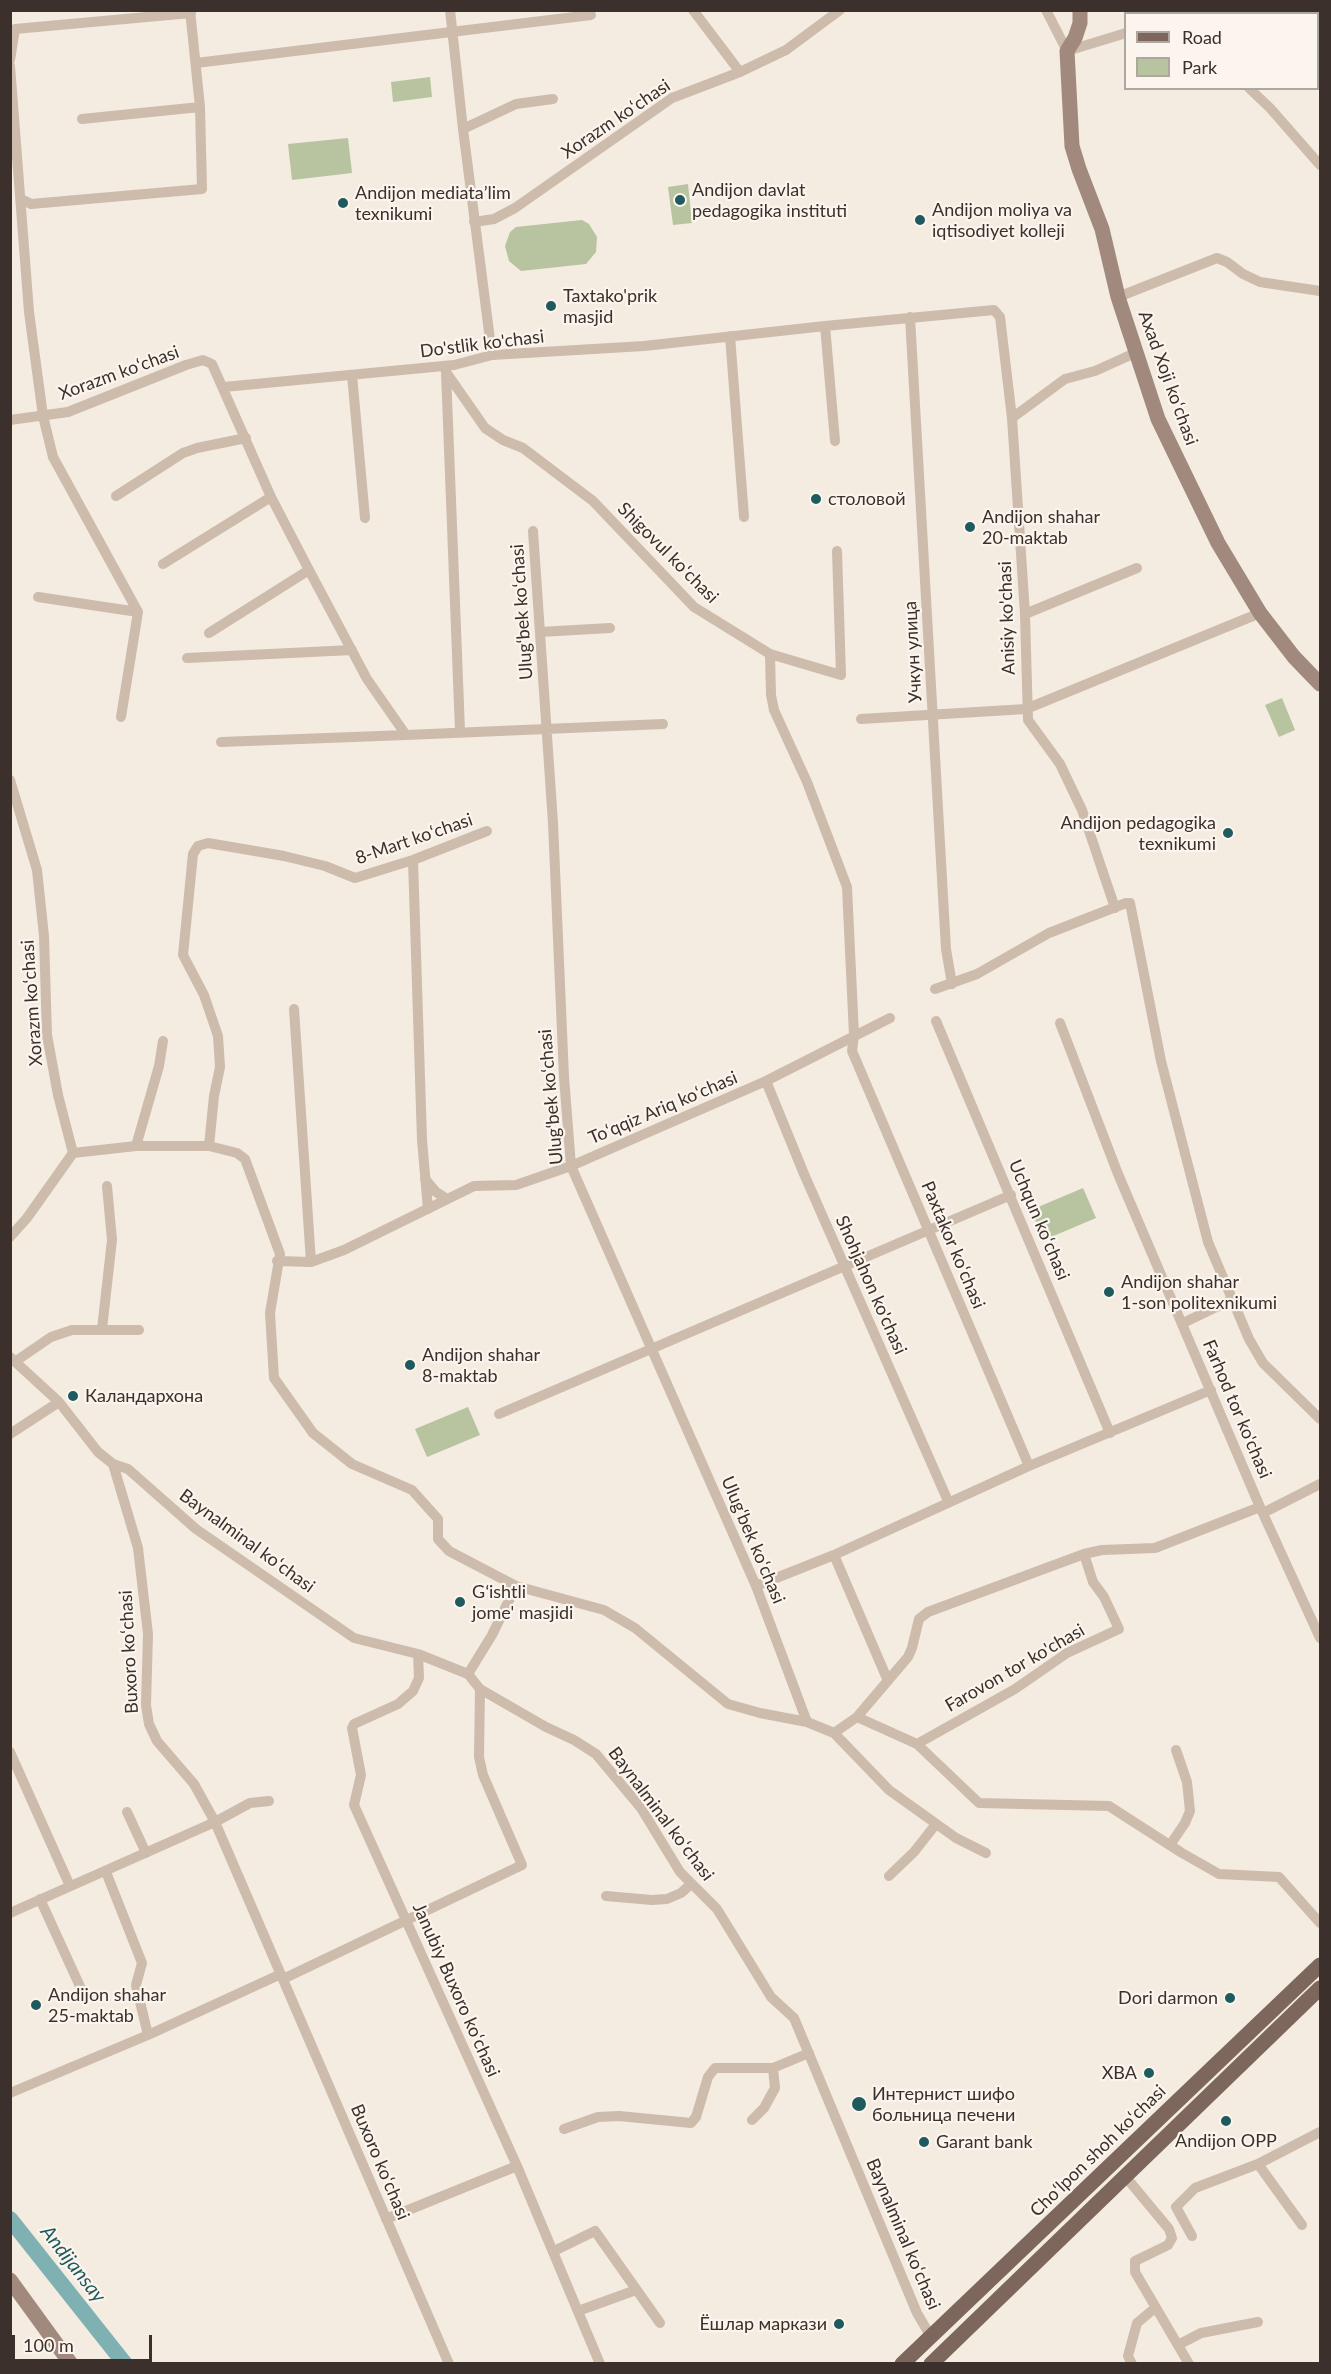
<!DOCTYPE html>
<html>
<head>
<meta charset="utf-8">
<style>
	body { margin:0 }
	#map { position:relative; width:1331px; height:2374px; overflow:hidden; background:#f4ebe1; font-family:Lato,sans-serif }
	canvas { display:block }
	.frame { position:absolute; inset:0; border:12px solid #3b302b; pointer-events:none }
	.legend { position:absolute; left:1124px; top:12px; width:195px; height:78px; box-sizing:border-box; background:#fbf5ee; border:2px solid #aea6a0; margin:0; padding:8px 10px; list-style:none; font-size:18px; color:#3b302b }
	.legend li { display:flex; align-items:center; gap:12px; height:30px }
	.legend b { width:30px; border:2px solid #aea6a0 }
	.scale { position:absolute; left:12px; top:2335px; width:140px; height:27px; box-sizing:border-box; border:3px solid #3b302b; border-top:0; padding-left:8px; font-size:18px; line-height:21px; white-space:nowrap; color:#3b302b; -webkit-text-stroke:4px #fbf5ee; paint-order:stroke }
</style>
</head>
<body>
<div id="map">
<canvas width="1331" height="2374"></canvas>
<div class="frame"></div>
<ul class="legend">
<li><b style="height:8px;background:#7d675c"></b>Road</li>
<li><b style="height:16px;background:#b8c4a0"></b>Park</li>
</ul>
<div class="scale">100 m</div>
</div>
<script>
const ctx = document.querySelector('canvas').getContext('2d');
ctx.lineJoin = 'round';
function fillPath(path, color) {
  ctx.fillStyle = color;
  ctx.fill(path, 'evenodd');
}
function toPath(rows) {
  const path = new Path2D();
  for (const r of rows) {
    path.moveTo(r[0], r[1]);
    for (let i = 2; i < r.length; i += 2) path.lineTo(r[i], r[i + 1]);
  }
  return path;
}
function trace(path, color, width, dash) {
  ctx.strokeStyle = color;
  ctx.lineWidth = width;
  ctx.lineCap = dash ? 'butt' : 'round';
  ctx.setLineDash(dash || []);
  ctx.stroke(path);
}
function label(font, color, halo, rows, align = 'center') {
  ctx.font = font + ' Lato,sans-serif';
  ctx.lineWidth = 4.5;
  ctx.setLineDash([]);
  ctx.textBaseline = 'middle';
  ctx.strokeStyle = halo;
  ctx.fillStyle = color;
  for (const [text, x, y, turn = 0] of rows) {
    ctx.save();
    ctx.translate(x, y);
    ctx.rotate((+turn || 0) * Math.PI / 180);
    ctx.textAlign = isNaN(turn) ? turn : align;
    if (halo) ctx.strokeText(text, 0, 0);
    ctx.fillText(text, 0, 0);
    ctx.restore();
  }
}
fillPath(toPath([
	[430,77,432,97,393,102,391,82],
	[348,138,352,173,292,180,288,144],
	[688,184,692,223,673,225,668,187],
	[582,220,589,224,597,237,596,252,586,264,521,271,509,261,505,246,510,232,516,227],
	[1282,698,1295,730,1279,737,1265,705],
	[1083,1188,1096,1218,1044,1240,1031,1210],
	[468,1407,480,1435,427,1457,415,1429]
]), '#b8c4a0');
trace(toPath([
	[10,2219,125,2364]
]), '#7fb0b2', 16);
trace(toPath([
	[450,10,463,129,492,355],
	[693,10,740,72],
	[1046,10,1067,51,1126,33],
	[1192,14,1200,10],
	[10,60,15,29,191,13],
	[196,63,591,15],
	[10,66,29,312,43,416,53,457,138,612,121,717],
	[1249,88,1270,108,1320,165],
	[82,119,200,107],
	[463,129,516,104,553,99],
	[21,199,31,204,202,189,200,107,190,10],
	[474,222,494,219,515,208,672,98,740,72,786,50,840,10],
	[1118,297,1217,258,1227,262,1243,274,1260,282,1320,291],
	[910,317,946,949,952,984],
	[825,326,835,441],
	[730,336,744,517],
	[446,372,485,428,503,440,523,448,593,501,694,607,770,654,841,675,837,551],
	[446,372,460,731],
	[352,375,365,518],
	[224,387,454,365,492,355,644,346,825,326,994,310,1000,317,1012,418,1025,614,1028,720,1060,764,1082,810,1115,908],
	[1012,418,1065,379,1095,371,1135,353],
	[10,420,68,412,186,365,203,360,212,364,271,497,309,570,367,679,406,735,663,724],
	[116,496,183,453,197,448,246,438],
	[533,531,553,823,564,1077,571,1166,756,1586,807,1722],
	[163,564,271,497],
	[38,597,138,612],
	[1025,614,1137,568],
	[540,632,610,628],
	[209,633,309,570],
	[770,654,771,695,774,710,807,782,847,887,854,1035,852,1051,1029,1466],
	[187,658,352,650],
	[861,719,1026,709,1260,613],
	[221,742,406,735],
	[10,780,37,870,44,936,47,1035,58,1095,73,1153],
	[413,860,422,1140,428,1209],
	[935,989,977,974,1049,933,1126,903,1130,903,1161,1061,1208,1242,1249,1339,1263,1363,1320,1419],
	[294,1009,311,1262],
	[936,1021,1110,1433],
	[1060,1023,1118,1174,1260,1507,1320,1638],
	[766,1081,804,1174,948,1501],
	[136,1146,159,1066,163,1041],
	[209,1146,214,1096,220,1067,218,1036,204,995,183,955,193,854,198,846,208,843,284,856,325,866,355,878,413,860,487,831],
	[73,1153,136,1146,209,1146,237,1153,245,1159,280,1254,270,1313,274,1378,313,1433,352,1464,412,1490,438,1519,438,1539,449,1551,516,1586,604,1610,635,1628,728,1704,760,1713,807,1722,834,1733,857,1717,917,1744,979,1803,1109,1806,1182,1853,1219,1874,1279,1877,1320,1923],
	[425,1179,436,1192,447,1199],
	[10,1237,27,1218,73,1153],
	[277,1261,311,1262,344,1250,474,1186,516,1185,571,1166,766,1081,890,1018],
	[1183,1323,1233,1299],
	[102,1329,112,1240,107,1186],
	[10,1357,59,1402,98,1452,113,1464,128,1469,196,1529,354,1638,418,1654,468,1674,480,1689,546,1727,574,1740,596,1754,641,1808,680,1872,717,1909,771,1997,794,2018,917,2313,931,2337],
	[16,1361,51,1337,72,1330,139,1330],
	[499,1414,1011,1195],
	[10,1434,59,1402],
	[113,1464,138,1548,148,1634,146,1705,149,1724,157,1741,194,1784,215,1822,449,2364],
	[1263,1513,1320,1484],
	[834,1555,888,1681],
	[756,1586,834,1555,1029,1466,1211,1390],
	[418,1654,419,1678,413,1691,398,1704,354,1724,352,1728,361,1775,354,1805,517,2166,600,2364],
	[468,1674,492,1635,516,1586],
	[857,1717,908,1657,912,1648,919,1619,928,1612,1084,1554,1102,1550,1155,1548,1260,1507],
	[834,1733,889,1790,956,1838,986,1853],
	[917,1744,1015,1689,1067,1653,1119,1629,1104,1597,1093,1582,1084,1554],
	[10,1752,70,1886],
	[127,1812,146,1853],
	[1170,1845,1185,1823,1190,1811,1187,1782,1176,1750],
	[106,1872,142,1963,136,1985,148,2035],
	[889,1876,914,1852,936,1824],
	[606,1896,652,1900,667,1899,681,1893,691,1884],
	[40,1899,83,1993],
	[10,1913,215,1822,250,1803,269,1801],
	[283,1979,522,1865,483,1775,479,1757,480,1689],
	[10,2093,148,2035,281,1974],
	[752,2120,764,2108,775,2088,773,2068],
	[564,2129,598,2117,619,2116,691,2123,696,2117,708,2077,715,2068,773,2068,809,2053],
	[1125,2176,1169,2229,1172,2238,1168,2245,1135,2261,1135,2272,1189,2364],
	[386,2219,517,2166],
	[1302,2225,1258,2164,1320,2132],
	[1192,2236,1176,2207,1195,2188,1258,2164],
	[554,2251,595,2231,660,2323],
	[578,2311,636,2290],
	[1178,2345,1201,2333,1258,2322],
	[1132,2364,1128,2356,1137,2323,1155,2308]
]), '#cdbbac', 10);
trace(toPath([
	[1080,10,1080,23,1075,38,1067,51,1072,146,1079,169,1102,229,1118,297,1158,419,1218,543,1260,613,1294,657,1320,684],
	[10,2280,71,2364]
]), '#a18a7d', 15);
trace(toPath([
	[902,2364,1320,1965],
	[931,2364,1320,1988]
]), '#7d675c', 15);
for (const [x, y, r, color] of [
	[680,200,6,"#1f5a5e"],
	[343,203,6,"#1f5a5e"],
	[920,220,6,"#1f5a5e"],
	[551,306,6,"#1f5a5e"],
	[816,499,6,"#1f5a5e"],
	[970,527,6,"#1f5a5e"],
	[1228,833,6,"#1f5a5e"],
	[1109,1292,6,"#1f5a5e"],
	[410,1365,6,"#1f5a5e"],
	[73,1396,6,"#1f5a5e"],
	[460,1602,6,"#1f5a5e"],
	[1230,1998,6,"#1f5a5e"],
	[36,2005,6,"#1f5a5e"],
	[1149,2073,6,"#1f5a5e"],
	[859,2104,8,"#1f5a5e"],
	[1226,2121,6,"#1f5a5e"],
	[924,2142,6,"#1f5a5e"],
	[839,2324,6,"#1f5a5e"]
]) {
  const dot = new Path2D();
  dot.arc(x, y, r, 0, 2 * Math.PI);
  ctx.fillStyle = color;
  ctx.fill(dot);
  trace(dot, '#fbf5ee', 2);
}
label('18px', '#3b302b', '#fbf5ee', [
	["Xorazm koʻchasi",616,119,-34],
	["Do'stlik ko'chasi",482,344,-7],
	["Xorazm koʻchasi",119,373,-20],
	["Axad Xoji koʻchasi",1168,378,70],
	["Shigovul koʻchasi",668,553,45],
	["Ulugʻbek koʻchasi",522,612,-94],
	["Anisiy ko'chasi",1007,618,-92],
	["Учкун улица",913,652,-93],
	["8-Mart koʻchasi",414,839,-19],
	["Xorazm koʻchasi",32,1003,-94],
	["Ulugʻbek koʻchasi",551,1097,-95],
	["Toʻqqiz Ariq koʻchasi",663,1108,-23],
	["Uchqun koʻchasi",1039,1220,67],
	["Paxtakor koʻchasi",953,1245,67],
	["Shohjahon ko'chasi",871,1285,66],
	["Farhod tor ko'chasi",1237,1409,67],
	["Ulugʻbek koʻchasi",753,1540,67],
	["Baynalminal koʻchasi",247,1541,36],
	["Buxoro koʻchasi",129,1652,-93],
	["Farovon tor ko'chasi",1015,1668,-30],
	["Baynalminal koʻchasi",661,1814,53],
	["Janubiy Buxoro koʻchasi",456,1990,66],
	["Choʻlpon shoh koʻchasi",1098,2151,-44],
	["Buxoro koʻchasi",380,2162,67],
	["Baynalminal koʻchasi",903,2234,67]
]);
label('18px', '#3b302b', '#fbf5ee', [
	["Andijon davlat",692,190],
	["pedagogika instituti",692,211],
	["Andijon mediataʼlim",355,193],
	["texnikumi",355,214],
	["Andijon moliya va",932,210],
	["iqtisodiyet kolleji",932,231],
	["Taxtako'prik",563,296],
	["masjid",563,317],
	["столовой",828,499],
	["Andijon shahar",982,517],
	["20-maktab",982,538],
	["Andijon pedagogika",1216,823,"right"],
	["texnikumi",1216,844,"right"],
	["Andijon shahar",1121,1282],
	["1-son politexnikumi",1121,1303],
	["Andijon shahar",422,1355],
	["8-maktab",422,1376],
	["Каландархона",85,1396],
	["Gʻishtli",472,1592],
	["jome' masjidi",472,1613],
	["Andijon shahar",48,1995],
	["25-maktab",48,2016],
	["Dori darmon",1218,1998,"right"],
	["XBA",1137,2073,"right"],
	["Интернист шифо",872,2094],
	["больница печени",872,2115],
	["Andijon OPP",1226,2141,"center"],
	["Garant bank",936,2142],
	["Ёшлар маркази",827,2324,"right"]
], 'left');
label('italic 20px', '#1f5a5e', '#fbf5ee', [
	["Andijansay",73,2264,52]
]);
</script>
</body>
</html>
